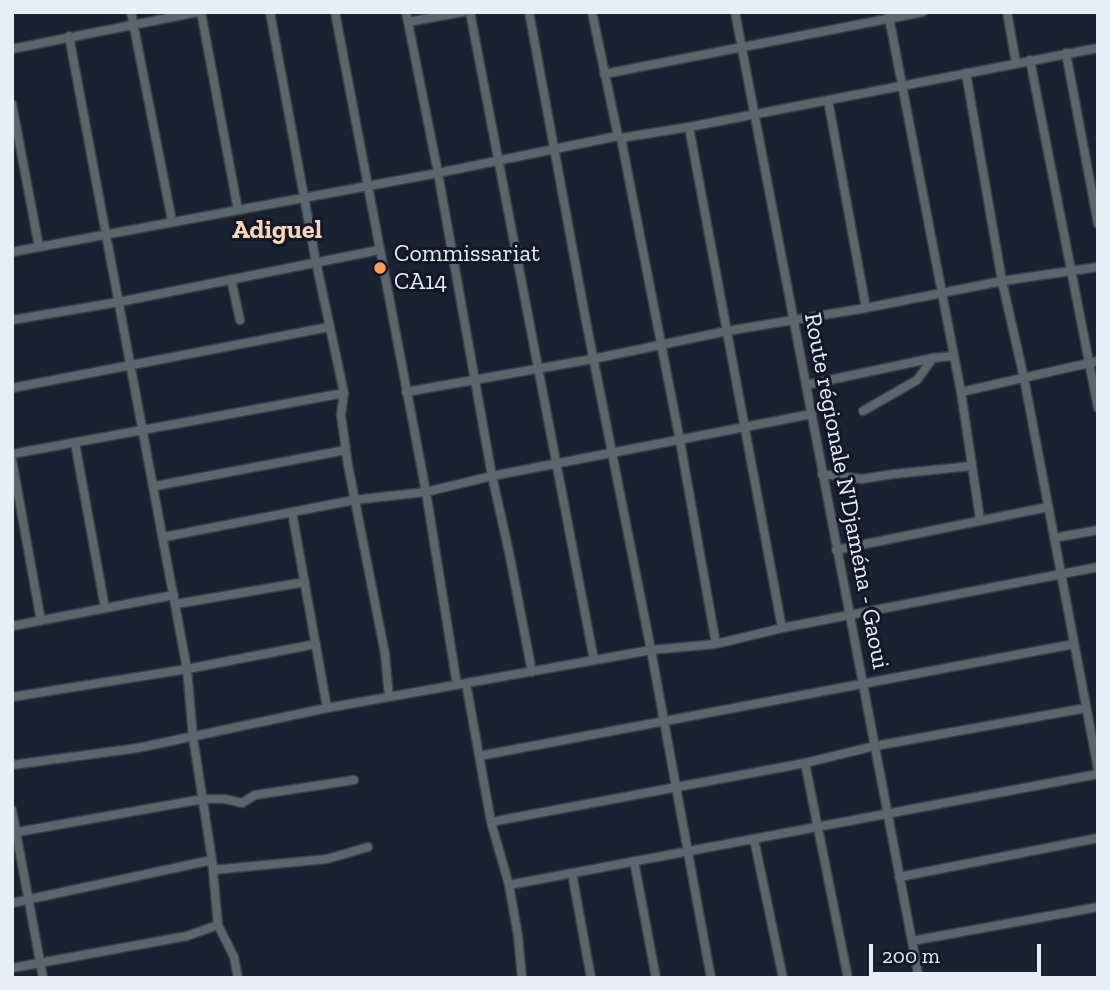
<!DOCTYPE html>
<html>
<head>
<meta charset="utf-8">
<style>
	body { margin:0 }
	#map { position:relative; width:1110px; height:990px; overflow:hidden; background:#1a2231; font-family:"Zilla Slab",serif }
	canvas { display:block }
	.frame { position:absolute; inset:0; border:14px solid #e8eef8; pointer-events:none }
	.scale { position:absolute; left:869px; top:944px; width:172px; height:32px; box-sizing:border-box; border:4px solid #e8eef8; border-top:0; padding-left:9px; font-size:21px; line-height:24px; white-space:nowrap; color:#e8eef8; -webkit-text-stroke:5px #111827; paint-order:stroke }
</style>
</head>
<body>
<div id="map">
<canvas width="1110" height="990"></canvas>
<div class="frame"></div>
<div class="scale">200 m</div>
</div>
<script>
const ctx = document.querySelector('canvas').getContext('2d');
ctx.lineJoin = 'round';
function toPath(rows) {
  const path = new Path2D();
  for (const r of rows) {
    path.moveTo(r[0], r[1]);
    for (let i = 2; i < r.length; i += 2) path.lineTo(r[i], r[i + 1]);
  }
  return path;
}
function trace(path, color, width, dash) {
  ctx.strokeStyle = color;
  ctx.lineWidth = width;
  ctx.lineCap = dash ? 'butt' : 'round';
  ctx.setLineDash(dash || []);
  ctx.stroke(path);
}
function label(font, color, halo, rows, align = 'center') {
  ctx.font = font + ' "Zilla Slab",serif';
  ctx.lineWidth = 6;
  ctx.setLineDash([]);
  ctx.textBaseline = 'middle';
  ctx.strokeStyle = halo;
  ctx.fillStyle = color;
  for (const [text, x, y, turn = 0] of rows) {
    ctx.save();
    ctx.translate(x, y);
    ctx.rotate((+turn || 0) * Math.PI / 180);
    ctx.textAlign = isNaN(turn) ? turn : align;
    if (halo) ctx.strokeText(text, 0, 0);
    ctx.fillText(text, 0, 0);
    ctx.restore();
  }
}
const minor = toPath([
	[131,12,172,221],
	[201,12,238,210],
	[270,12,316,262,344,393,341,415,348,465,385,654,389,697],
	[335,12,426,492,457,685],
	[406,12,438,173,492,476,509,552,532,672],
	[470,12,594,660],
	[529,12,585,316,651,650,711,978],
	[592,12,618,136],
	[735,12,919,978],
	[888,12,961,392,980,519],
	[1007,12,1016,63],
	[408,22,463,12],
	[69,36,187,669,193,737,212,860,218,925,234,957,238,978],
	[12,49,198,12],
	[1066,53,1098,224],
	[1030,60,1098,408],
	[966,73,1002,281,1024,378,1098,769],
	[604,74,923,12],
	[828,100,866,308],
	[12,104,39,247],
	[689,127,782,628],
	[621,138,680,441,716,644],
	[12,252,438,173,618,136,621,138,689,127,1098,48],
	[231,279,240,320],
	[12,320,119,302,379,250],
	[806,385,933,358,953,356],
	[12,388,329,327],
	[406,392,593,359,727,331,866,308,1002,281,1098,267],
	[961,392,1098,361],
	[863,411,917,380,933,358],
	[75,443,105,608],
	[12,454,344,393],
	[12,460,41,621],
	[822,474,862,479,894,474,972,466],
	[155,486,346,450],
	[292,512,327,708],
	[164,537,354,500,426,492,492,476,812,414],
	[1054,538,1098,530],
	[836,550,1048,507],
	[176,604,305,582],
	[12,626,174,595],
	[466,683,491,822,509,885,518,936,522,978],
	[12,697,187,669,316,644],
	[479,756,1074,644],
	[805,763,848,978],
	[12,765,138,748,327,708,651,650,716,644,782,628,1098,567],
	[12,810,43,978],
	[491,822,805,763,875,746,1086,708],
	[12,833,203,799,225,799,242,803,255,795,354,780],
	[754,839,783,978],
	[634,861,656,978],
	[213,870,327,859,368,847],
	[572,873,591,978],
	[899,877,1098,838],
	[509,885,1098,774],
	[12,903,212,860],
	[912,941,1098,907],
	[12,968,187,936,218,925]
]);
trace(minor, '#373f4d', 11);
trace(minor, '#5c656b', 8);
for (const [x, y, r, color] of [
	[380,268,7,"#fc9d53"]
]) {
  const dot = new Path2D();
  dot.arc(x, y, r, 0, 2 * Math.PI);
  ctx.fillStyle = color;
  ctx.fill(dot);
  trace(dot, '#111827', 2.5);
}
label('24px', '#e8eef8', '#111827', [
	["Commissariat",394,254],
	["CA14",394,282]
], 'left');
label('24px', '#e8eef8', '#111827', [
	["Route régionale N'Djaména - Gaoui",846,491,79]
]);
label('bold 26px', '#fed5b8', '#111827', [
	["Adiguel",277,231]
]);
</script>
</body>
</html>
